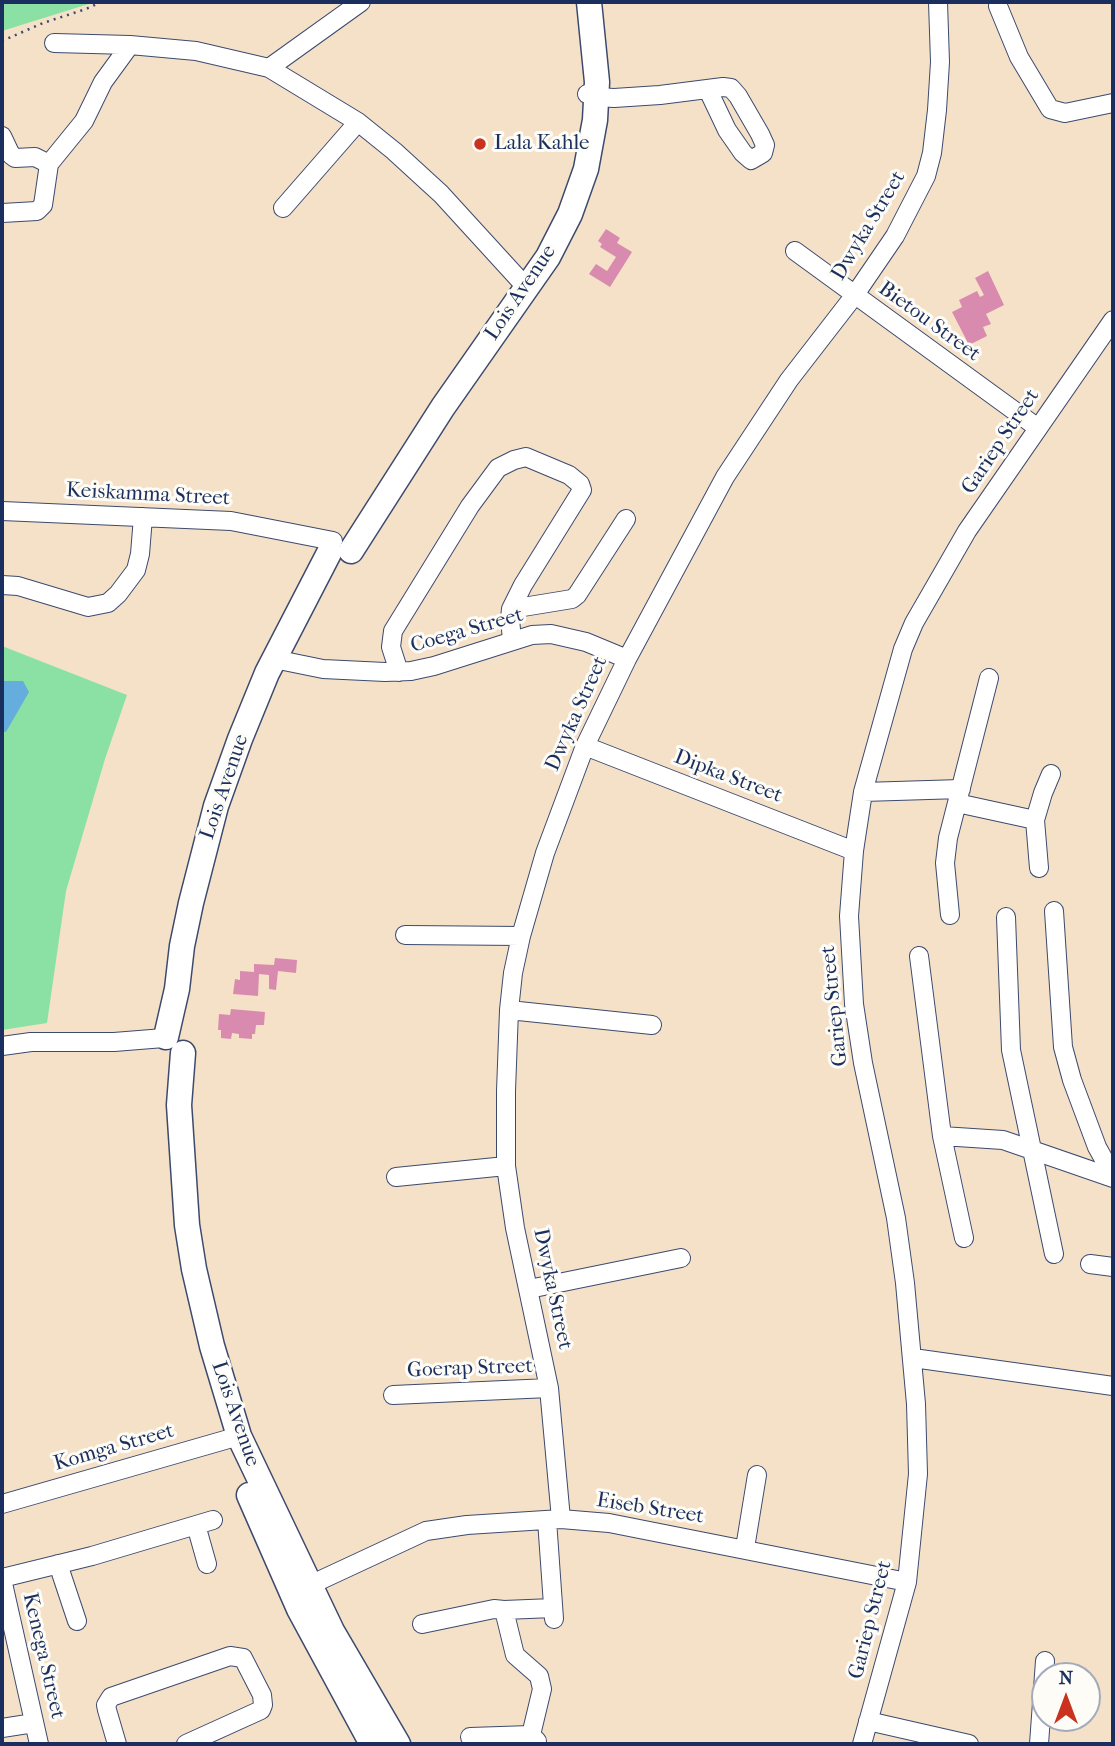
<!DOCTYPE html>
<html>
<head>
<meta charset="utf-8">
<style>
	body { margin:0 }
	#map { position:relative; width:1115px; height:1746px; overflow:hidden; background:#f5e1c7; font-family:"IM FELL French Canon",serif }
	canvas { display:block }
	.frame { position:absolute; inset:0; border:4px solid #1b2f5e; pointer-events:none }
	.north { position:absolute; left:1031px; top:1662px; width:70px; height:70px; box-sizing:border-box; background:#fdfcf7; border:2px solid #a3aaba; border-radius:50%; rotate:0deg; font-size:19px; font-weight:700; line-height:28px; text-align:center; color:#1b2f5e }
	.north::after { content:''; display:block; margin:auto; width:24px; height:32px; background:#c8321e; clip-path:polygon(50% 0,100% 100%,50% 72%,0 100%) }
</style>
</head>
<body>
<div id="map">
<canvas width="1115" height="1746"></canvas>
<div class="frame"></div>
<div class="north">N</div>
</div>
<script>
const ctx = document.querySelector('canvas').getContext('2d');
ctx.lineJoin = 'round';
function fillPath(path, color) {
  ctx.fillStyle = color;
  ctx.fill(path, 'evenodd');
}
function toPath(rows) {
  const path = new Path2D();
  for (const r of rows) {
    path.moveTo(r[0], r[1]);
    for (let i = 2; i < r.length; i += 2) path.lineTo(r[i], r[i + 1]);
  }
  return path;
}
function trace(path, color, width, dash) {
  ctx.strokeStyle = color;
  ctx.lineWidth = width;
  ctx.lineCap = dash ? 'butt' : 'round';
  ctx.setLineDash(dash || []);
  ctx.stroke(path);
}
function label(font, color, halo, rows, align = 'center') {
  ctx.font = font + ' "IM FELL French Canon",serif';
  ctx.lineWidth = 6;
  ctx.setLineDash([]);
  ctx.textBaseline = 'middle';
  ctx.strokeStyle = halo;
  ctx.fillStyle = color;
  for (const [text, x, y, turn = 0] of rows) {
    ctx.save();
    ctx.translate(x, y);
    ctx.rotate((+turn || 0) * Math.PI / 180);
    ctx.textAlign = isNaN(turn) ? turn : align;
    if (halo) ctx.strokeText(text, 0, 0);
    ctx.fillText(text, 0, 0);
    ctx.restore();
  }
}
fillPath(toPath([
	[2,2,95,2,2,31],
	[2,646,127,695,105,759,66,891,47,1023,2,1030]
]), '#8be1a4');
fillPath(toPath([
	[2,681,23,681,29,692,6,732,2,731]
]), '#64addc');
fillPath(toPath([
	[606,229,620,238,617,243,632,252,610,287,589,274,596,264,607,271,616,257,600,247,602,244,598,241],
	[988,271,1004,305,986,314,991,324,983,327,987,336,969,345,952,312,962,307,959,300,977,291,980,297,984,295,975,278],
	[275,958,297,960,296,973,278,971,276,990,269,989,269,975,259,974,258,996,233,994,235,979,240,980,240,971,254,972,254,964,274,965],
	[231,1009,265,1012,264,1025,256,1025,255,1034,252,1034,252,1039,239,1038,239,1034,232,1033,231,1039,221,1038,221,1030,218,1030,219,1014,230,1015]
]), '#d98baf');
const street = toPath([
	[998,6,1019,57,1050,109,1065,113,1113,103],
	[54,43,130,45,196,51,269,68,358,122,394,151,441,194,526,287],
	[269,68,361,2],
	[587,94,597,97,614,98,660,95,723,87,731,88,738,96,760,134,765,145,763,153,751,160,743,153,727,130,708,90],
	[2,136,11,155,15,158,35,157,49,164],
	[283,208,358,122],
	[2,213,37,211,43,205,49,164,84,121,103,82,130,45],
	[795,251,1038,428],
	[2,511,231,521,333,541],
	[2,585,18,586,88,607,108,603,118,594,136,570,140,554,143,517],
	[511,609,572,599,577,595,626,519],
	[274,659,323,669,385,672,411,671,434,666,532,635,551,634,586,642,627,659],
	[399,672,391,647,393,631,470,506,498,468,514,460,526,457,569,475,580,484,582,490,523,585,511,609,510,619,512,640],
	[585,746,854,851],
	[863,792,961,789],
	[957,803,1035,820,1039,868],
	[1035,820,1043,793,1051,774],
	[1054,911,1063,1047,1072,1080,1097,1147,1113,1176],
	[950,915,945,863,948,838,989,678],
	[1006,917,1011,1050,1054,1254],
	[405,935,521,936],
	[919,956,942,1136,1003,1140,1113,1178],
	[509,1010,652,1025],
	[2,1046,31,1042,114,1042,164,1038],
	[942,1136,964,1238],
	[396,1177,506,1166],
	[1090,1264,1113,1267],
	[529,1289,681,1258],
	[913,1358,1113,1386],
	[393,1395,549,1388],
	[2,1504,239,1436],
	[561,1519,549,1388,515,1228,506,1166,506,1091,509,1010,513,973,521,936,545,853,585,746,627,659,725,477,789,380,854,296,895,236,926,176,932,153,937,110,940,62,938,2],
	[547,1520,554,1619],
	[196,1525,207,1564],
	[745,1548,757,1475],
	[58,1564,77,1621],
	[2,1578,92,1556,213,1520],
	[2,1579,39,1744],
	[299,1584,310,1585,426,1531,467,1525,561,1519,609,1523,907,1582],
	[504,1610,553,1608],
	[422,1624,494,1609,504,1610,515,1655,539,1676,542,1689,531,1735],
	[868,1721,969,1744],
	[2,1728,34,1723],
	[470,1737,531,1735,537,1741],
	[117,1744,107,1710,106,1705,111,1697,230,1656,243,1658,262,1695,263,1705,261,1710,186,1744],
	[862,1744,907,1582,918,1474,916,1404,905,1283,896,1218,863,1063,854,1004,849,916,854,851,863,792,903,649,914,623,967,531,1113,320],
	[1039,1744,1045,1661]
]);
const secondary = toPath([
	[351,551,443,407,548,257,570,214,586,169,595,120,597,82,589,2],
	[166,1037,177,989,182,946,191,903,216,806,240,739,267,673,329,553],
	[183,1053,179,1105,187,1225,194,1269,212,1346,239,1436,332,1631,398,1744],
	[249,1495,299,1609,372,1744]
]);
trace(street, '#3c4a6e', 20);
trace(secondary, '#3c4a6e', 27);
trace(toPath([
	[2,41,43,23,86,9,101,2]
]), '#3c4a6e', 2.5, [2, 5]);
trace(street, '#fff', 18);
trace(secondary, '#fff', 24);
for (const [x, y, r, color] of [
	[480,144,7,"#c8321e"]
]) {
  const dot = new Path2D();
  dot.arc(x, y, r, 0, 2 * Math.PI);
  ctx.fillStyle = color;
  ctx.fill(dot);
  trace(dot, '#fdfcf7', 2.5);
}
label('21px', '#1b2f5e', '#fdfcf7', [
	["Lala Kahle",494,144]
], 'left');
label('21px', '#1b2f5e', '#fdfcf7', [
	["Dwyka Street",869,226,-59],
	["Lois Avenue",521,293,-56],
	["Bietou Street",929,322,36],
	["Gariep Street",1001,442,-56],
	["Keiskamma Street",148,495,3],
	["Coega Street",467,631,-16],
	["Dwyka Street",577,714,-66],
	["Dipka Street",728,777,21],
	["Lois Avenue",225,787,-71],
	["Gariep Street",835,1006,-96],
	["Dwyka Street",552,1289,78],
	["Goerap Street",470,1369,-2],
	["Lois Avenue",235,1414,71],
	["Komga Street",114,1448,-16],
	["Eiseb Street",650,1509,9],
	["Gariep Street",871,1620,-76],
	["Kenega Street",43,1656,77]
]);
</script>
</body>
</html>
